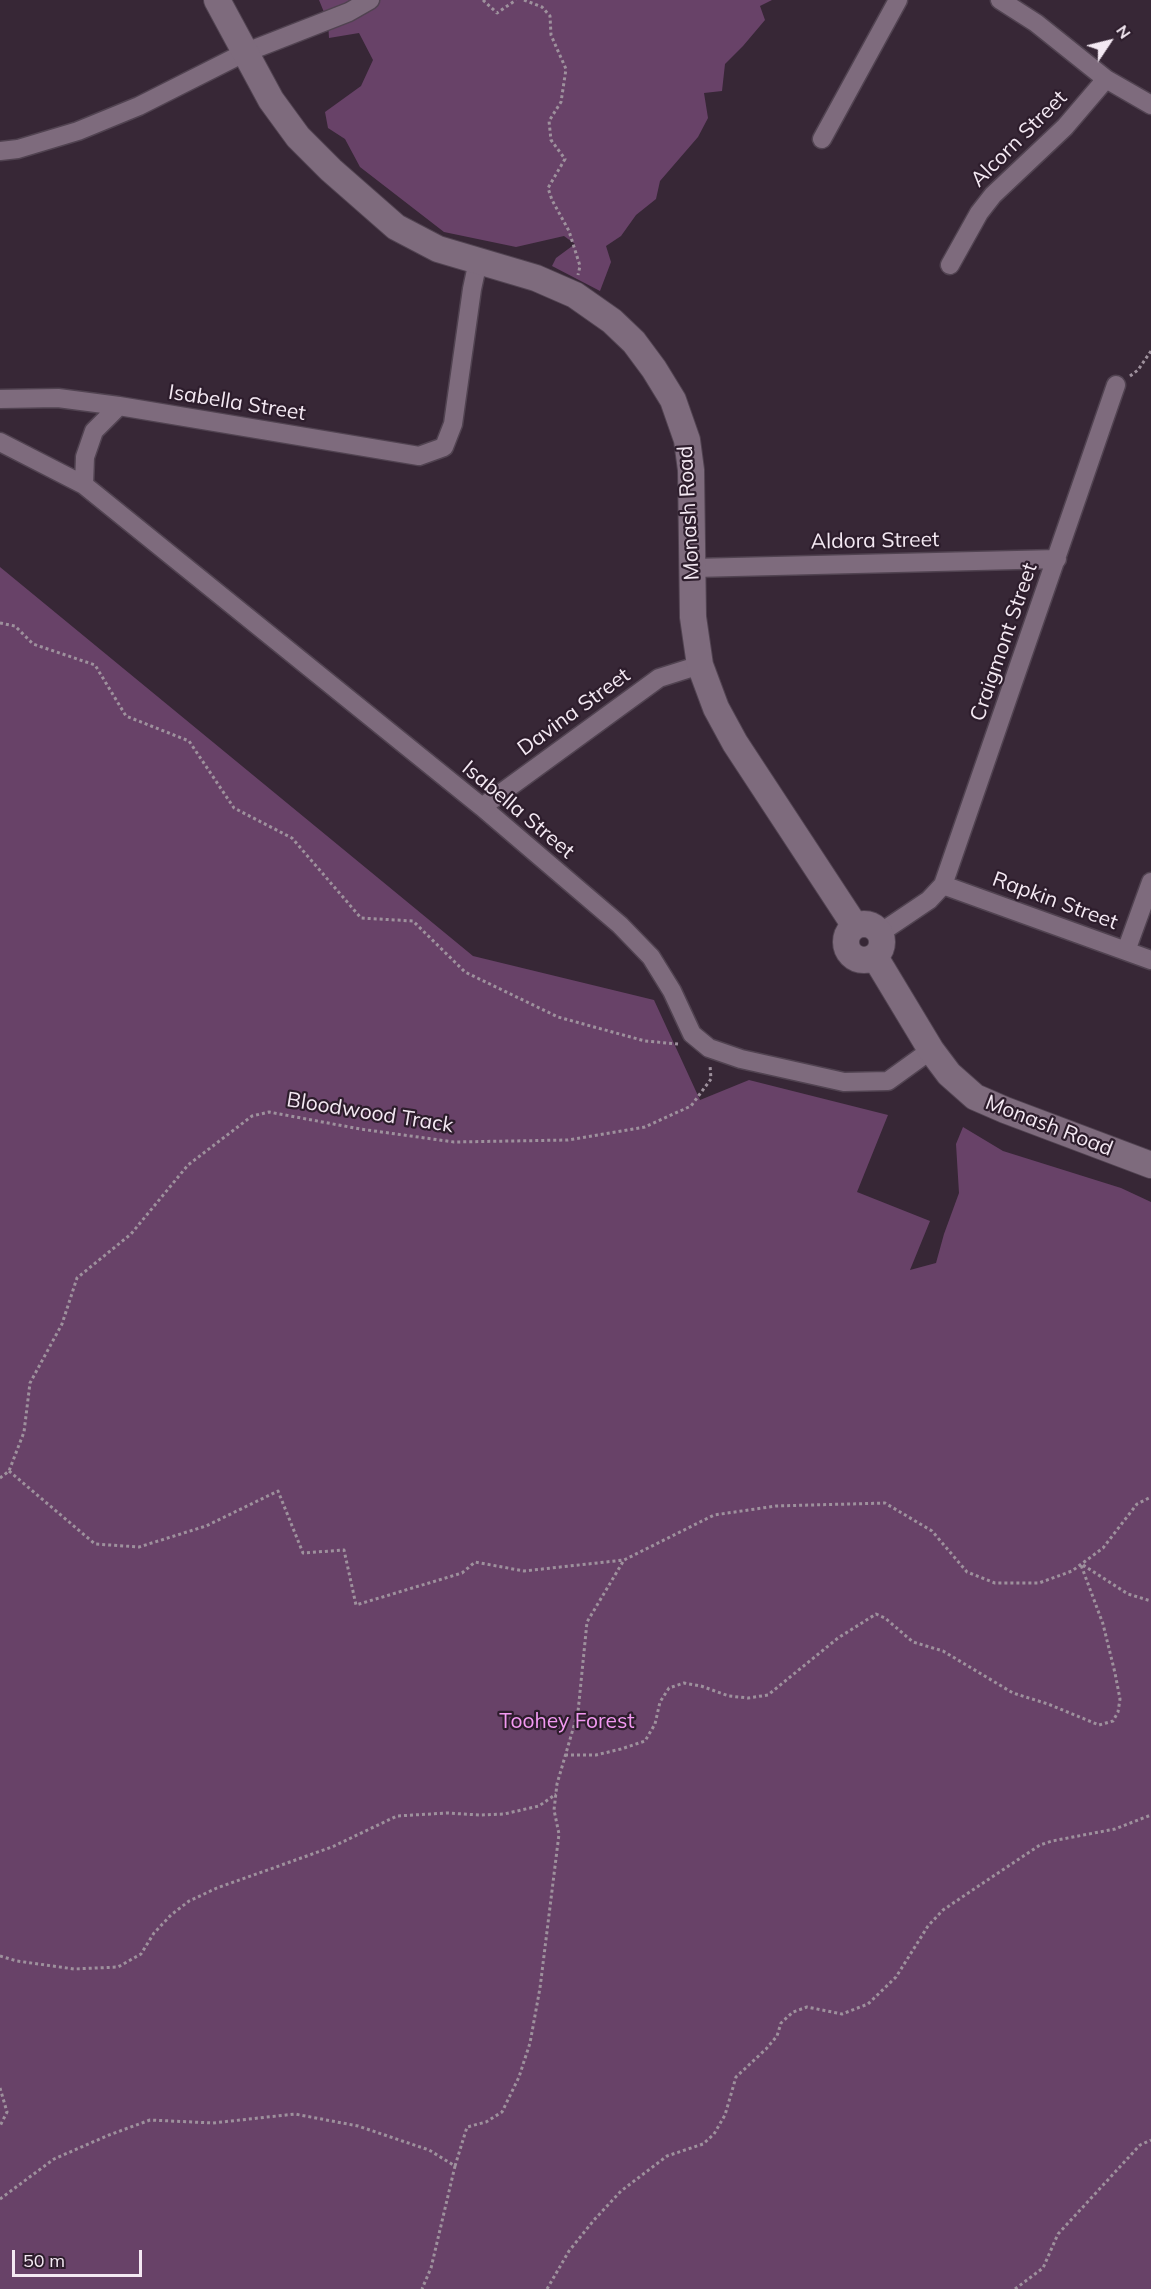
<!DOCTYPE html>
<html>
<head>
<meta charset="utf-8">
<style>
	body { margin:0 }
	#map { position:relative; width:1151px; height:2289px; overflow:hidden; background:#372736; font-family:Mulish,sans-serif }
	canvas { display:block }
	.north { position:absolute; left:1079px; top:12px; width:60px; height:60px; -webkit-text-stroke:4px #2d1d2c; paint-order:stroke; rotate:55deg; font-size:16px; font-weight:700; line-height:24px; text-align:center; color:#f4e9f3 }
	.north::after { content:''; display:block; margin:auto; width:21px; height:27px; background:#f4e9f3; clip-path:polygon(50% 0,100% 100%,50% 72%,0 100%) }
	.scale { position:absolute; left:12px; top:2250px; width:130px; height:27px; box-sizing:border-box; border:3px solid #f4e9f3; border-top:0; padding-left:8px; font-size:18px; line-height:21px; white-space:nowrap; color:#f4e9f3; -webkit-text-stroke:4px #2d1d2c; paint-order:stroke }
</style>
</head>
<body>
<div id="map">
<canvas width="1151" height="2289"></canvas>
<div class="north">N</div>
<div class="scale">50 m</div>
</div>
<script>
const ctx = document.querySelector('canvas').getContext('2d');
ctx.lineJoin = 'round';
function fillPath(path, color) {
  ctx.fillStyle = color;
  ctx.fill(path, 'evenodd');
}
function toPath(rows) {
  const path = new Path2D();
  for (const r of rows) {
    if (r.length === 3) {
      path.moveTo(r[0] + r[2], r[1]);
      path.arc(r[0], r[1], r[2], 0, 2 * Math.PI);
      continue;
    }
    path.moveTo(r[0], r[1]);
    for (let i = 2; i < r.length; i += 2) path.lineTo(r[i], r[i + 1]);
  }
  return path;
}
function trace(path, color, width, dash) {
  ctx.strokeStyle = color;
  ctx.lineWidth = width;
  ctx.lineCap = dash ? 'butt' : 'round';
  ctx.setLineDash(dash || []);
  ctx.stroke(path);
}
function label(font, color, halo, rows, align = 'center') {
  ctx.font = font + ' Mulish,sans-serif';
  ctx.lineWidth = 4.5;
  ctx.setLineDash([]);
  ctx.textBaseline = 'middle';
  ctx.strokeStyle = halo;
  ctx.fillStyle = color;
  for (const [text, x, y, turn = 0] of rows) {
    ctx.save();
    ctx.translate(x, y);
    ctx.rotate((+turn || 0) * Math.PI / 180);
    ctx.textAlign = isNaN(turn) ? turn : align;
    if (halo) ctx.strokeText(text, 0, 0);
    ctx.fillText(text, 0, 0);
    ctx.restore();
  }
}
fillPath(toPath([
	[319,0,772,0,760,6,765,20,743,46,725,64,722,91,704,93,708,118,698,137,660,181,656,199,636,215,621,236,606,246,611,262,600,291,552,266,556,258,575,244,564,236,516,247,444,232,360,167,345,139,328,128,325,112,361,86,373,60,359,33,329,38,328,22],
	[0,567,473,956,654,1000,700,1100,749,1080,888,1115,857,1192,930,1221,910,1270,936,1263,944,1234,959,1193,956,1144,963,1127,1003,1151,1121,1188,1151,1202,1151,2289,0,2289]
]), '#684268');
const street = toPath([
	[1000,0,1036,23,1106,79,1151,105],
	[822,139,898,0],
	[0,151,18,149,78,131,139,106,244,53,349,12,370,0],
	[950,265,979,213,993,195,1065,127,1106,79],
	[0,399,58,398,119,406,419,456,444,447,453,424,472,289,478,261],
	[0,442,84,485,482,807,620,925,651,957,672,991,692,1034,709,1048,741,1059,844,1082,888,1081,931,1050],
	[84,485,85,457,94,431,119,406],
	[694,568,1057,559],
	[482,807,659,678,700,665],
	[943,885,1151,960],
	[880,933,929,900,943,885,1116,385],
	[1126,951,1151,882]
]);
const secondary = toPath([
	[217,0,271,100,298,137,331,170,396,227,438,249,536,278,575,295,612,321,634,342,654,369,673,400,687,440,691,470,693,617,700,665,716,708,735,743,855,926],
	[864,942,18],
	[875,957,931,1050,949,1074,975,1097,1005,1110,1151,1165]
]);
trace(street, '#514351', 21);
trace(secondary, '#514351', 28);
trace(toPath([
	[483,0,497,13,516,0],
	[524,0,542,7,550,16,551,35,566,69,561,102,549,121,551,140,565,159,548,188,552,200,569,231,580,266,578,275],
	[1130,376,1138,370,1151,351],
	[0,623,15,626,33,644,95,665,126,716,189,741,234,808,292,838,361,918,413,921,465,972,558,1017,645,1041,678,1044],
	[9,1471,95,1544,139,1547,206,1526,278,1491,303,1553,344,1550,356,1605,462,1573,475,1562,524,1571,624,1560,714,1515,776,1506,885,1503,932,1531,967,1572,995,1583,1039,1583,1072,1571,1103,1548,1137,1504,1151,1497],
	[0,1478,9,1471,24,1432,30,1383,62,1324,77,1278,131,1234,188,1165,252,1116,269,1112,360,1129,454,1142,568,1140,645,1127,691,1106,711,1079,710,1065],
	[1083,1565,1128,1594,1151,1601],
	[565,1755,596,1755,621,1749,645,1741,655,1724,660,1702,669,1688,684,1683,701,1686,729,1696,748,1698,768,1695,838,1638,876,1614,885,1618,913,1642,943,1651,1013,1693,1048,1704,1099,1725,1113,1721,1118,1712,1120,1699,1115,1673,1103,1624,1081,1565],
	[0,1956,17,1961,74,1969,118,1967,141,1954,154,1933,171,1915,189,1901,217,1888,332,1847,397,1816,447,1813,480,1815,504,1814,539,1806,556,1794],
	[0,2088,7,2112,0,2126],
	[455,2166,467,2127,486,2122,502,2112,519,2077,530,2043,540,1988,559,1834,554,1810,557,1784,578,1712,587,1622,624,1560],
	[0,2199,54,2159,109,2135,150,2120,213,2123,295,2114,358,2126,429,2150,455,2166,431,2268,422,2289],
	[547,2289,569,2251,594,2220,621,2191,667,2156,703,2144,714,2134,725,2115,736,2077,766,2049,777,2036,781,2023,793,2012,807,2007,842,2014,868,2004,896,1977,928,1926,943,1910,977,1887,1040,1845,1052,1841,1115,1829,1151,1815],
	[1015,2289,1043,2268,1058,2234,1140,2145,1151,2140]
]), '#9e919d', 3, [3, 3]);
trace(street, '#7e6b7d', 18);
trace(secondary, '#7e6b7d', 26);
label('21px', '#f4e9f3', '#2d1d2c', [
	["Alcorn Street",1019,139,-45],
	["Isabella Street",237,403,9],
	["Monash Road",689,513,-93],
	["Aldora Street",875,541,-1],
	["Craigmont Street",1004,642,-71],
	["Davina Street",574,712,-36],
	["Isabella Street",518,810,40],
	["Rapkin Street",1055,901,20],
	["Bloodwood Track",370,1113,9],
	["Monash Road",1049,1126,21]
]);
label('21px', '#f299f1', '#2d1d2c', [
	["Toohey Forest",567,1722]
]);
</script>
</body>
</html>
